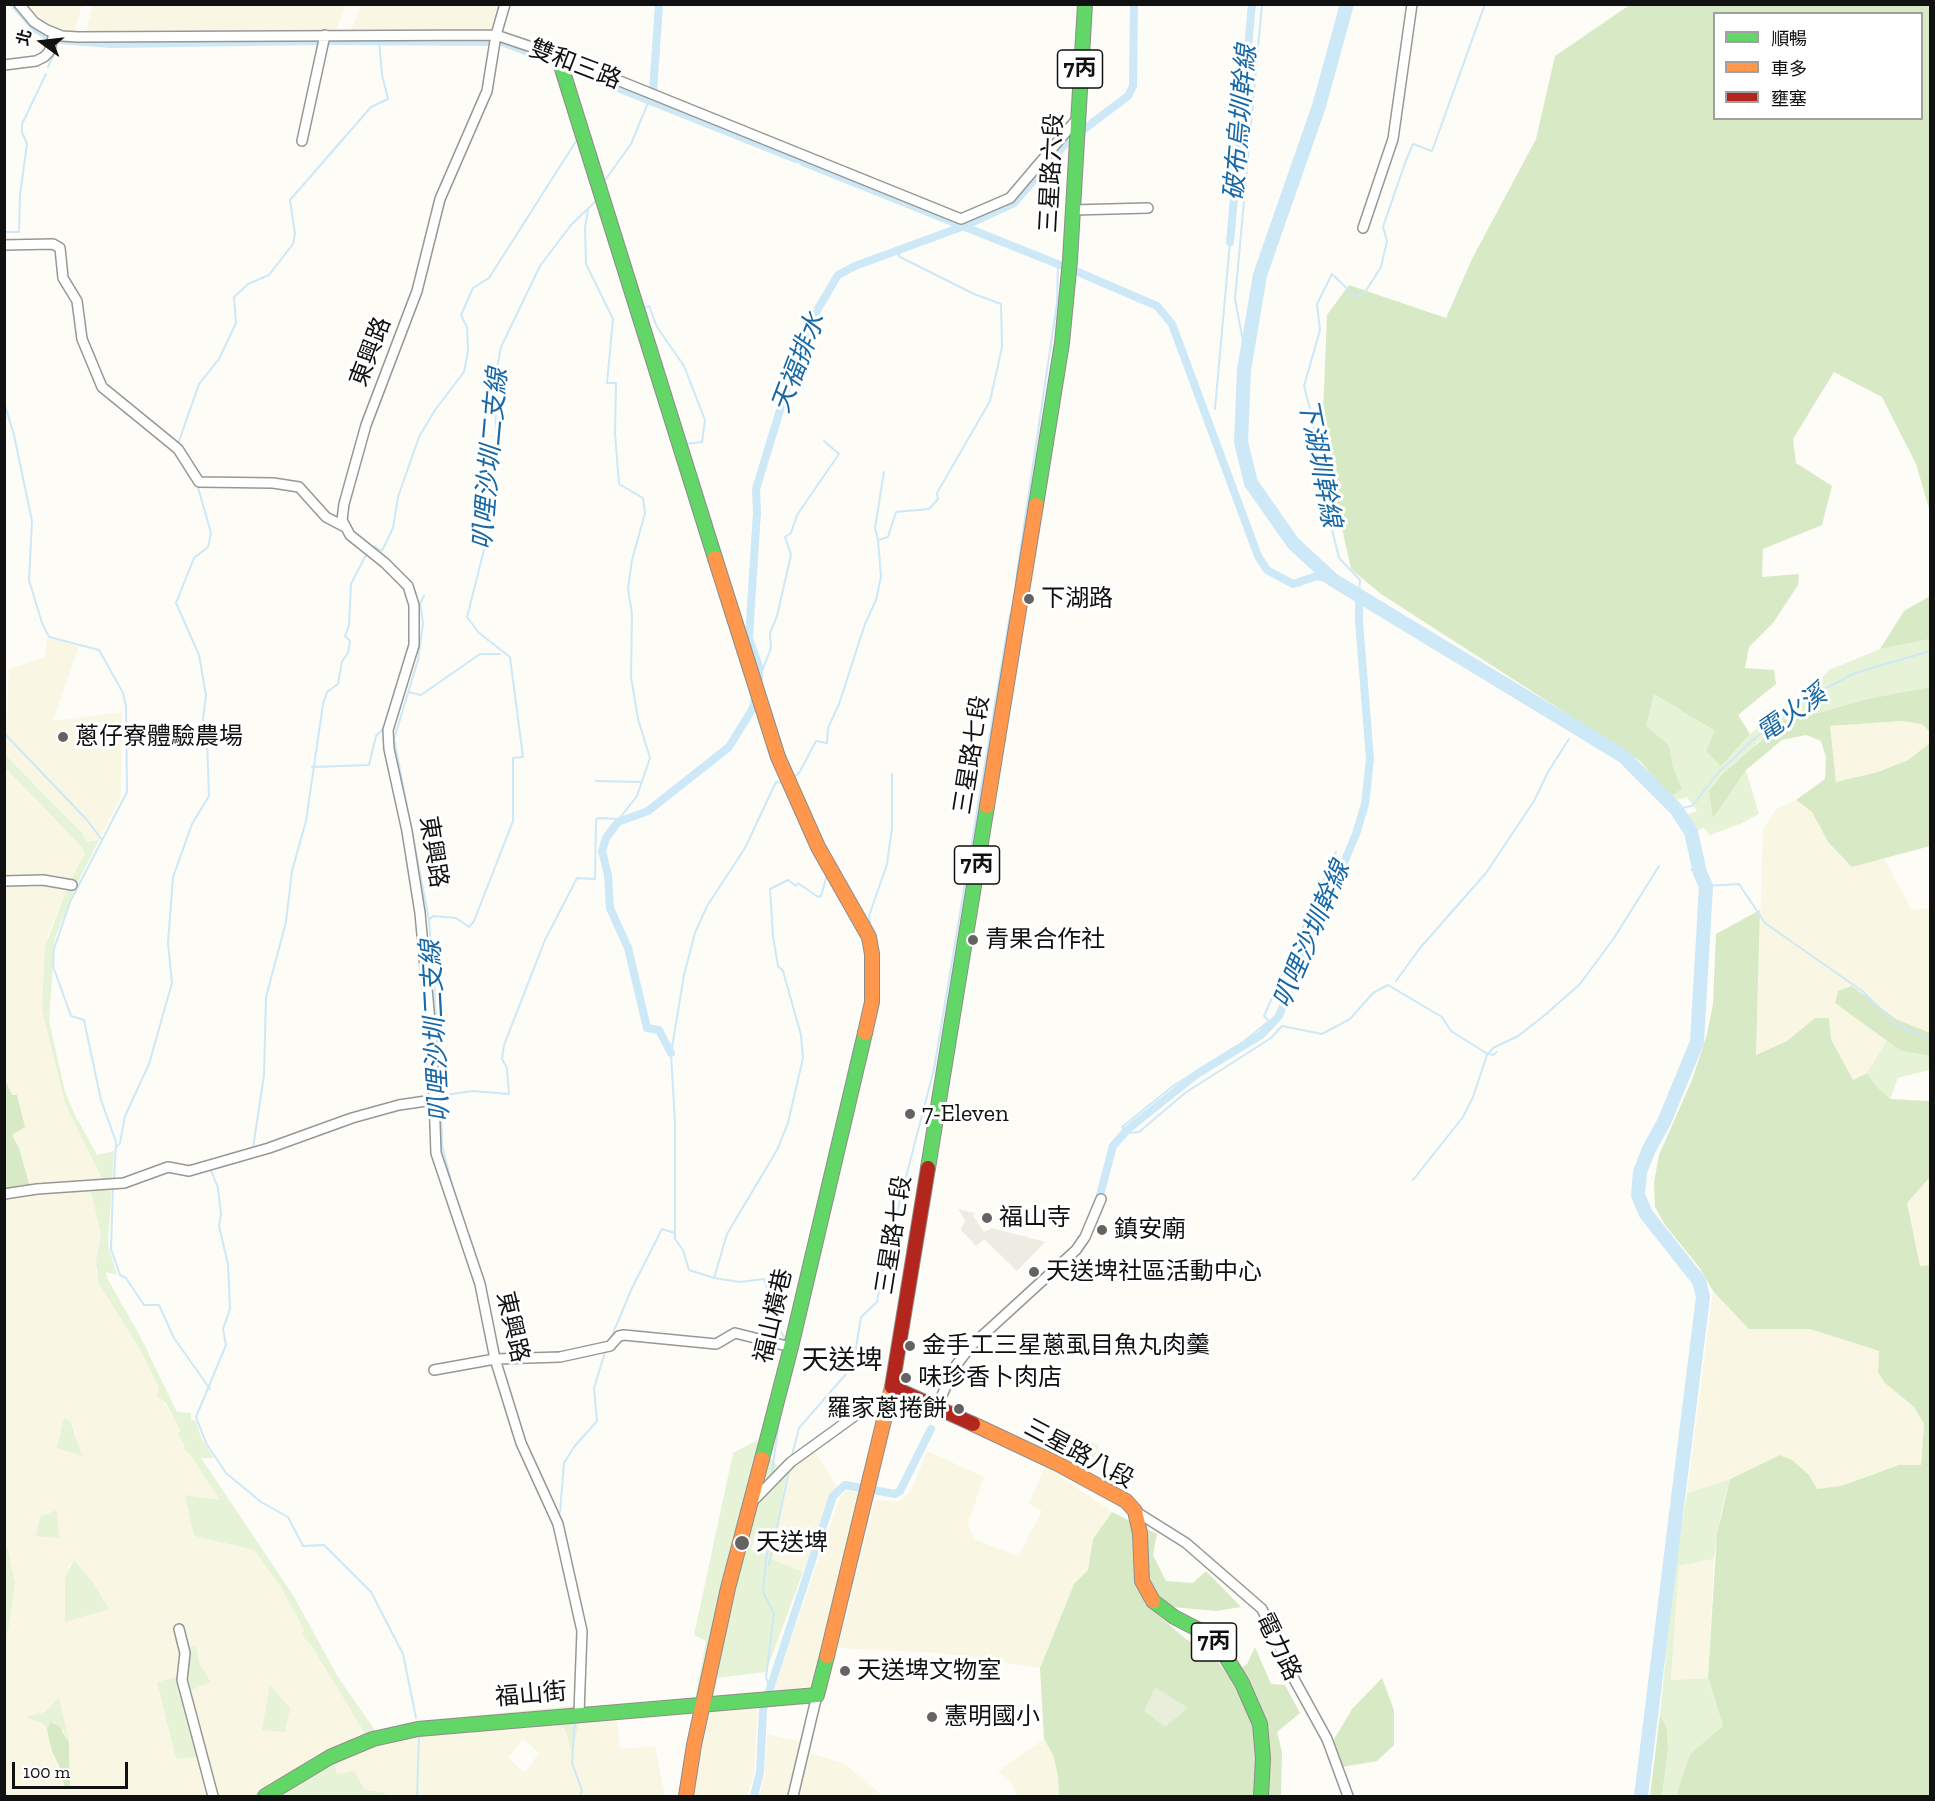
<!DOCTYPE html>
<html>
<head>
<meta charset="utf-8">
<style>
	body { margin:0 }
	#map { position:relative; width:1935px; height:1801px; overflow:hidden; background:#fdfcf7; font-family:"Zilla Slab","Noto Sans TC",serif }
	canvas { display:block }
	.frame { position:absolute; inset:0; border:6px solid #111; pointer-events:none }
	.legend { position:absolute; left:1713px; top:12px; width:210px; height:108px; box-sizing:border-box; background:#fff; border:2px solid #a0a0a0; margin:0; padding:8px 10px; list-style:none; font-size:18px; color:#111 }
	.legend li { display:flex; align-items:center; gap:12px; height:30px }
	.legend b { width:30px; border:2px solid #a0a0a0 }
	.north { position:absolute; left:12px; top:12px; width:60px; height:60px; -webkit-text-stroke:4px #fff; paint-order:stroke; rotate:285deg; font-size:16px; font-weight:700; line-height:24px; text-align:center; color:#111 }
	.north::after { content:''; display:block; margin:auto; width:21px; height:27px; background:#111; clip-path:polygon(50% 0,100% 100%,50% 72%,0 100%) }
	.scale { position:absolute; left:12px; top:1762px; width:116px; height:27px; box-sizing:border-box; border:3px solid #111; border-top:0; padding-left:8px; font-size:18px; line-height:21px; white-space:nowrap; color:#111; -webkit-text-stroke:4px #fff; paint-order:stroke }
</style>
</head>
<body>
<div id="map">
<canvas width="1935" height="1801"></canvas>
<div class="frame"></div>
<ul class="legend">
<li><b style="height:8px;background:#63d668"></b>順暢</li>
<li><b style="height:8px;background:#ff974d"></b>車多</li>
<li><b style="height:8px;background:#b3261e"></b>壅塞</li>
</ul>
<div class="north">北</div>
<div class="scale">100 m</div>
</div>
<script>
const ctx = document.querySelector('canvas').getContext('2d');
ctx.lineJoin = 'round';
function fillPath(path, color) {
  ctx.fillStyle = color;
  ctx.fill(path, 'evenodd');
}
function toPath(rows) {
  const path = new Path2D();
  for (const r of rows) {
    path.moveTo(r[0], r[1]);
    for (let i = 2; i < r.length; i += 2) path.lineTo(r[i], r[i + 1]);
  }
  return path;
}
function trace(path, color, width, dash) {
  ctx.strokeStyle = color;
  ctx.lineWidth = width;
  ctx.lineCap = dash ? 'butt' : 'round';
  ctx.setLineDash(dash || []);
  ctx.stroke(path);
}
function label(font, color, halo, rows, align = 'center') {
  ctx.font = font + ' "Zilla Slab","Noto Sans TC",serif';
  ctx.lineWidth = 6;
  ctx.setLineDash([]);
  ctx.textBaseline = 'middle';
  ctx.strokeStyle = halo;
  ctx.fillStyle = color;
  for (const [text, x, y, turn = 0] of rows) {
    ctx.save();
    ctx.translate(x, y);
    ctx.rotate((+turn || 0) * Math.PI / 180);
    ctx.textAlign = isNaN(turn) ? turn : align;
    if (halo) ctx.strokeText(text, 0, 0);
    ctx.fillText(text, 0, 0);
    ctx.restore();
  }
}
fillPath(toPath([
	[27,5,82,5,75,31,55,28,38,16],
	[93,5,93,4,346,5,336,30,86,31],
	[361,5,361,4,497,5,491,30,351,30],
	[47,638,79,646,53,721,122,712,121,796,99,840,86,842,83,834,5,753,9,669,45,657],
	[1902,721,1922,724,1930,732,1930,743,1908,760,1878,772,1836,782,1830,726],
	[4,768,79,844,85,853,73,876,67,881,66,891,48,935,42,1010,65,1104,103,1182,30,1187,19,1148,12,1135,18,1131,16,1095,12,1096,5,1077],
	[1796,800,1812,812,1828,842,1852,866,1884,858,1912,910,1930,908,1930,1033,1896,1019,1852,986,1835,1003,1887,1040,1867,1073,1853,1080,1831,1039,1829,1018,1815,1018,1787,1041,1756,1055,1763,829,1775,810],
	[1930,1177,1930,1265,1920,1266,1906,1203],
	[90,1189,101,1235,96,1272,100,1285,141,1351,159,1388,158,1392,180,1430,186,1446,183,1449,192,1457,221,1500,194,1536,254,1550,280,1586,304,1630,302,1632,304,1638,311,1645,364,1732,361,1737,329,1750,272,1783,254,1796,217,1796,204,1756,189,1691,211,1682,200,1664,196,1645,182,1652,177,1678,158,1682,176,1759,197,1757,210,1796,5,1796,5,1653,15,1583,7,1546,4,1546,5,1198],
	[69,1420,74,1427,81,1455,69,1450],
	[74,1560,93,1582,109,1609,68,1568],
	[276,1694,290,1709,263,1729],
	[59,1698,70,1756,70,1788,65,1789,47,1730,43,1725,27,1718,45,1713],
	[1713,1291,1749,1328,1810,1329,1879,1351,1885,1383,1914,1407,1924,1424,1921,1466,1898,1465,1841,1486,1817,1489,1809,1475,1780,1455,1730,1479,1687,1493],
	[814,1450,837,1486,831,1494,803,1572,771,1559,786,1477,793,1467],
	[927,1451,984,1477,968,1523,974,1539,1018,1556,1042,1511,1029,1504,1045,1466,1112,1512,1093,1539,1088,1570,1074,1584,1040,1668,938,1653,838,1648,875,1500,898,1502,911,1491],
	[852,1489,863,1492,813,1686,773,1692,838,1502,845,1491],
	[1714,1559,1708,1678,1671,1680,1679,1566],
	[758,1707,754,1774,747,1796,693,1796,710,1710],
	[617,1719,620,1749,655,1746,665,1796,390,1796,382,1792,365,1790,337,1774,335,1762,370,1746,417,1736,546,1723,563,1728,569,1737,572,1752,579,1722],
	[523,1739,539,1753,524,1773,508,1757],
	[767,1734,800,1741,787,1796,759,1796,765,1773],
	[1044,1739,1053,1755,1058,1776,1059,1796,1017,1796,1012,1784,998,1771],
	[810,1753,845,1764,883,1796,799,1796]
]), '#f9f7e4');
fillPath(toPath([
	[1930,639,1930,687,1867,699,1818,713,1807,713,1757,742,1713,817,1746,770,1759,814,1740,824,1710,835,1704,828,1694,832,1686,815,1697,811,1687,797,1676,800,1670,797,1681,788,1673,767,1669,745,1646,726,1654,694,1715,731,1721,765,1750,734,1818,682,1829,670,1880,649],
	[4,753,83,834,86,842,99,840,76,886,55,938,49,1021,65,1091,75,1115,97,1155,114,1151,108,1244,117,1275,106,1272,107,1278,140,1336,177,1412,191,1413,191,1420,196,1421,201,1438,214,1458,201,1458,293,1595,338,1677,376,1732,416,1721,574,1706,616,1707,617,1719,579,1722,572,1755,566,1732,563,1728,546,1723,417,1736,370,1746,335,1762,337,1774,354,1771,365,1790,382,1792,390,1796,254,1796,286,1773,329,1750,361,1737,364,1732,311,1645,304,1638,302,1632,304,1630,280,1586,254,1550,194,1536,185,1495,220,1500,192,1457,183,1449,185,1445,178,1435,180,1430,166,1403,157,1396,159,1388,141,1351,98,1282,96,1261,101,1235,90,1189,103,1181,65,1104,42,1010,45,947,66,891,57,882,67,881,73,876,85,853,79,844,5,768],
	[1887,1040,1901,1051,1930,1056,1930,1070,1898,1078,1890,1099,1876,1086,1867,1073],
	[64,1418,71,1422,82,1456,57,1448],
	[757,1440,786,1477,771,1559,803,1572,766,1672,717,1678,713,1697,695,1698,706,1641,694,1635,733,1453],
	[755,1534,772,1538,767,1554,751,1550],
	[1730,1479,1721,1513,1714,1559,1679,1566,1671,1680,1708,1678,1723,1726,1690,1754,1676,1796,1662,1796,1668,1749,1667,1728,1660,1715,1674,1574,1687,1493],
	[57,1510,59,1538,36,1536,40,1517],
	[7,1545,15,1583,5,1653,4,1546],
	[74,1560,93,1582,109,1609,65,1622,65,1578],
	[196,1645,200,1664,211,1682,189,1691,204,1756,217,1796,210,1796,197,1757,176,1759,157,1682,177,1677,182,1651],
	[270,1685,290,1708,285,1732,262,1730],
	[59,1697,69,1742,64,1731,50,1722,47,1730,43,1724,25,1717,45,1712]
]), '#e7f3d7');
fillPath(toPath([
	[1631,4,1930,5,1930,512,1916,464,1882,397,1834,372,1793,439,1796,463,1832,486,1822,525,1763,549,1762,577,1799,574,1798,585,1773,623,1749,647,1745,668,1774,670,1776,684,1738,715,1750,734,1721,766,1706,751,1715,731,1654,694,1646,726,1669,745,1673,767,1682,789,1670,797,1640,761,1381,594,1351,569,1332,483,1323,412,1327,315,1349,285,1446,318,1472,259,1536,139,1555,56],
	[1714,14,1922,14,1922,118,1714,118],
	[1930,596,1930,639,1880,649,1904,611],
	[1930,687,1930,732,1922,724,1902,721,1830,726,1836,782,1878,772,1908,760,1930,743,1930,846,1852,867,1828,842,1812,812,1796,800,1825,779,1826,757,1821,741,1806,735,1782,740,1746,770,1713,818,1709,791,1723,774,1792,713,1799,710,1818,713,1867,699],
	[1760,910,1756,1055,1787,1041,1815,1018,1829,1018,1831,1039,1853,1080,1867,1073,1876,1086,1890,1099,1930,1101,1930,1177,1907,1203,1920,1266,1930,1265,1930,1796,1676,1796,1690,1754,1723,1726,1708,1677,1717,1534,1730,1479,1780,1455,1792,1460,1809,1475,1817,1489,1841,1486,1899,1465,1921,1465,1924,1424,1914,1407,1885,1383,1878,1372,1879,1351,1810,1329,1749,1329,1713,1291,1699,1267,1665,1225,1655,1207,1654,1182,1659,1155,1692,1080,1707,1034,1713,1004,1716,934],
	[1852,986,1896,1019,1930,1033,1930,1056,1901,1051,1835,1003,1838,991],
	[4,1077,12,1095,17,1095,25,1127,12,1135,19,1148,30,1187,4,1192],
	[1112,1512,1157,1534,1153,1555,1166,1581,1193,1583,1206,1571,1241,1607,1217,1611,1171,1607,1150,1595,1144,1603,1186,1639,1213,1655,1229,1677,1247,1664,1255,1647,1271,1684,1285,1685,1300,1713,1277,1732,1282,1752,1281,1796,1059,1796,1058,1776,1053,1755,1044,1739,1040,1668,1074,1584,1088,1570,1093,1539],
	[1382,1678,1394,1710,1394,1745,1377,1761,1343,1767,1333,1741,1352,1709],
	[1660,1715,1667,1728,1668,1749,1662,1796,1650,1796],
	[50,1722,59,1726,69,1742,70,1788,65,1789,59,1766,52,1751,47,1730]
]), '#d8eac5');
fillPath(toPath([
	[1155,1687,1188,1708,1165,1727,1144,1711]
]), '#e9eedb');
fillPath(toPath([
	[1060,1428,1099,1445,1091,1464,1051,1446]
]), '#f0f6e1');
fillPath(toPath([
	[958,1209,975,1213,973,1216,984,1232,992,1228,1045,1242,1017,1271,984,1239,976,1246,961,1230,965,1220]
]), '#edebe2');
trace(toPath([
	[496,19,499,4],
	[48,67,57,48],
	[603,183,631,144,648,103],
	[4,232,19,232,20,195,27,144,22,132,22,124,46,74],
	[642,309,649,306,657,327,684,366,705,420,702,442,685,444],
	[1245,352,1235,299,1262,4],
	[4,402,14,435,32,521,29,580,42,623,49,637,99,650,123,693,126,707,127,792,70,902,54,949,53,966,71,1016,84,1020,101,1100,116,1142,114,1180],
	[1215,409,1230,242],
	[178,444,199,384,219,359,236,323,234,297,248,284,269,275,293,244,295,234,290,200,371,107,388,99,382,75,379,41],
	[878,540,875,528,884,472],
	[371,549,374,546,382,551,393,528,398,497,419,437,435,410,464,372,468,351,467,327,461,315,473,288,489,278,578,138],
	[1016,580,1057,303,1058,265],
	[1300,586,1301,583],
	[1359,596,1360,580,1339,558,1327,509,1319,490,1313,420,1304,386,1320,330,1317,304,1332,274,1355,296,1364,294,1381,267,1387,241,1383,227,1405,163,1413,144,1432,151,1485,4],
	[420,602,423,623,418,660,394,739,429,920,440,1058,442,1145,453,1189],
	[421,602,424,596],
	[759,679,771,648,770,633,777,616,791,555,785,537,791,533,797,515,839,454,824,441],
	[408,692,421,695,480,654,500,654],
	[1573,732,1577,728],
	[4,733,87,820,102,840],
	[312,767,369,765,376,736,385,727],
	[794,777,799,773,816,741,827,743,828,728,839,704,865,624,876,600,881,577,878,540,888,537,896,512,929,509,938,499,937,493,990,401,1002,347,1001,304,974,294,900,257,897,251],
	[596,781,641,782],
	[1676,809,1692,806,1718,773,1755,738,1815,694,1855,673,1930,651],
	[1691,870,1700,873],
	[1706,886,1739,884,1765,923,1862,991,1897,1025,1930,1039],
	[429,920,433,916,456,918,469,927,474,921,513,821,513,758,523,757,510,657,479,633,467,617,487,538,496,442,495,379,501,347,540,266,571,225,598,199],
	[871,929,869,916,887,864,892,828,892,774],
	[1396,981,1420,948,1486,873,1534,801,1548,772,1569,739],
	[438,1096,473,1091,509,1094,507,1068,502,1059,504,1045,545,940,577,878,595,879,596,820,598,818,619,819,637,796,650,758,638,719,631,677,632,614,628,589,632,560,645,513,643,498,619,484,615,433,616,383,607,383,613,319,586,264,585,228,588,210],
	[1124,1128,1122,1127,1173,1086,1243,1042,1269,1021,1264,1016,1336,852],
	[1126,1131,1129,1133,1139,1132,1185,1093,1271,1038,1282,1026,1322,1034,1350,1019,1373,993,1388,985,1442,1017,1451,1031,1486,1053,1493,1055,1497,1052],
	[116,1148,120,1143,125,1116,149,1064,172,983,168,943,173,877,192,824,209,796,207,740,203,719,206,695,199,655,176,603,194,558,208,547,211,533,197,484],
	[253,1148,264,1075,266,997,286,922,292,871,306,821,323,704,327,692,338,684,342,661,348,653,350,641,345,636,349,625,351,584,367,553],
	[210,1168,218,1188,221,1214,219,1226,228,1264,230,1309,223,1329,226,1345,196,1417,206,1443,226,1473,261,1502,288,1517,303,1546,324,1545,371,1592,403,1654,416,1718],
	[1413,1180,1463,1117,1473,1097,1487,1055,1493,1048,1518,1036,1545,1015,1580,984,1614,938,1659,866],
	[113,1186,111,1249,120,1275,126,1278,144,1305,159,1305,174,1338,210,1389],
	[714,1278,689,1270,683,1250,675,1239,675,1123,671,1053,684,975,695,933,707,906,745,848,776,782,784,783],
	[611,1338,632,1288,662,1229,675,1233],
	[787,1343,769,1309,770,1297,764,1279,740,1282,714,1278,727,1234,777,1150,788,1123,803,1058,801,1035,783,971,778,966,773,936,770,889,788,880,796,886,798,883,818,897,821,896,827,875],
	[792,1455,799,1428,853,1366,861,1317,877,1302,883,1266,934,1069,1010,615],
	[772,1472,780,1415],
	[560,1512,564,1463,574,1447,597,1421,594,1388,606,1349],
	[769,1532,763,1592,774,1614,766,1677,770,1689],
	[769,1565,789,1471],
	[575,1720,572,1763,582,1790,580,1796],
	[417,1796,419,1736]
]), '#cde8f7', 2);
trace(toPath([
	[14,4,36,29,51,38],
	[60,40,111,44,318,41],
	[325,41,490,42],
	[502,42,556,63],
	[565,67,796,159],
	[653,92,659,4],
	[803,162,1060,265],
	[1230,242,1252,4],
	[1078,272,1157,306,1172,324,1258,556,1267,570,1293,584,1317,576,1333,580],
	[671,1053,659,1030,647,1028,628,948,610,908,608,875,602,851,606,838,618,822,648,811,729,747,753,708,759,679,759,667,749,638,757,512,756,489,795,361,819,307,838,275,855,266,964,226,1014,203,1067,142,1128,96,1133,86,1134,4],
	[1100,1195,1113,1146,1127,1130,1197,1074,1261,1035,1279,1016,1356,834,1365,804,1370,759,1359,621,1359,596],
	[754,1796,760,1772,763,1710,833,1496,845,1485,895,1494,900,1491,931,1429]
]), '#cde8f7', 8);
trace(toPath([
	[1347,4,1319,106,1260,275,1244,370,1241,442,1251,483,1293,543,1333,580,1623,756,1676,809,1691,832,1700,873,1706,886,1697,1042,1664,1122,1649,1149,1640,1172,1638,1195,1646,1214,1699,1281,1703,1297,1641,1796]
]), '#cde8f7', 14);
const street = toPath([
	[19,4,34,22,47,30,62,36,78,37,496,35,558,56,961,219,1010,198,1077,119],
	[505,4,496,35,487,91,440,199,417,291,366,425,344,504,342,520,350,535,385,563,408,586,414,605,414,645,388,730,389,749,407,831,420,913,432,1043,436,1153,480,1284,495,1359,521,1443,558,1524,582,1631,579,1713],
	[4,65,36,61,44,57,49,52,54,34],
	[302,141,325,35],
	[1073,210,1148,208],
	[1363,228,1393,139,1412,4],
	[4,245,53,244,60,248,63,278,77,301,82,339,102,387,178,449,199,482,273,483,299,487,326,517,343,526],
	[4,881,43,880,72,885],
	[4,1194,37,1189,124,1183,168,1167,189,1171,269,1148,352,1118,399,1105,433,1100],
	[434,1370,495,1359,560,1357,610,1346,619,1336,624,1335,716,1344,735,1333,791,1347],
	[936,1409,954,1368,971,1346,1076,1250,1085,1237,1101,1199],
	[752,1502,791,1462,856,1415,872,1408,887,1408],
	[1135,1511,1186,1543,1262,1609,1294,1679,1327,1739,1348,1796],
	[179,1629,185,1653,182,1680,213,1796],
	[793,1796,817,1695]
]);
const fast = toPath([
	[558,56,715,558],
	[1036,505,1062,343,1070,260,1085,4],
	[928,1168,987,806],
	[762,1459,791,1347,865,1033],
	[1153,1601,1174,1617,1205,1633,1220,1647,1242,1683,1260,1724,1263,1758,1261,1796],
	[265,1796,330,1757,373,1739,418,1729,817,1695,827,1656]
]);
const slow = toPath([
	[715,558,778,757,818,847,869,937,872,954,872,1002,865,1033],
	[987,806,1036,505],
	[973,1424,1058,1464,1126,1501,1135,1511,1140,1533,1142,1581,1153,1601],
	[827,1656,892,1387],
	[686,1796,694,1745,728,1588,762,1459]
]);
const jam = toPath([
	[928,1168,892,1387,973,1424]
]);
trace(street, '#979795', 12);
trace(fast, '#8e8d8b', 16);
trace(slow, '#8e8d8b', 16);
trace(jam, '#8e8d8b', 16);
trace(street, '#fffffe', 9);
trace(fast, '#63d668', 14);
trace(slow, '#ff974d', 14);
trace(jam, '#b3261e', 14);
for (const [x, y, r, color] of [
	[1029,599,6,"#646362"],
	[63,737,6,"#646362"],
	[973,940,6,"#646362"],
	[910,1114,6,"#646362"],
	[987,1218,6,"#646362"],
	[1102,1230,6,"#646362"],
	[1034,1272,6,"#646362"],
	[910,1346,6,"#646362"],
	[906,1378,6,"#646362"],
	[959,1409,6,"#646362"],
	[742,1543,8,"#646362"],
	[845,1671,6,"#646362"],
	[932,1717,6,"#646362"]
]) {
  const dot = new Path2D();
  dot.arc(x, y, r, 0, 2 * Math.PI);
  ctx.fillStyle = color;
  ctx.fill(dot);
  trace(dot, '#fff', 2);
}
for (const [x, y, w] of [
	[1080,69,45],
	[977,865,45],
	[1214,1642,45]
]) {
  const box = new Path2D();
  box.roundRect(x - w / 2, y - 19, w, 38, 4.5);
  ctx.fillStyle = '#fff';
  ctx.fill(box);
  trace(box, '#111', 1.5);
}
label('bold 22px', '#111', null, [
	["7丙",1080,69],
	["7丙",977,865],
	["7丙",1214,1642]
]);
label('24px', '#111', '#fff', [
	["雙和三路",575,65,21],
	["三星路六段",1052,173,-87],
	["東興路",371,352,-69],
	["三星路七段",972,755,-81],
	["東興路",433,852,81],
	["三星路七段",894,1235,-81],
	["福山橫巷",774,1316,-77],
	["東興路",512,1327,77],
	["三星路八段",1079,1454,28],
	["電力路",1278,1647,64],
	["福山街",531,1695,-5]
]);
label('24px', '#111', '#fff', [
	["下湖路",1041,599],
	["蔥仔寮體驗農場",75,737],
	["青果合作社",985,940],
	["7-Eleven",922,1114],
	["福山寺",999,1218],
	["鎮安廟",1114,1230],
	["天送埤社區活動中心",1046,1272],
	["金手工三星蔥虱目魚丸肉羹",922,1346],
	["味珍香卜肉店",918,1378],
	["羅家蔥捲餅",947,1409,"right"],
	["天送埤",756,1543],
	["天送埤文物室",857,1671],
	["憲明國小",944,1717]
], 'left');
label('italic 26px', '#1768a6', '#fff', [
	["破布烏圳幹線",1241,123,-85],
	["天福排水",799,363,-69],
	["叭哩沙圳二支線",491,459,-85],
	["下湖圳幹線",1319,463,79],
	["電火溪",1792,714,-35],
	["叭哩沙圳幹線",1312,935,-67],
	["叭哩沙圳二支線",436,1031,-93]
]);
label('27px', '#111', '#fff', [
	["天送埤",842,1361]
]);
</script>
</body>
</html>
